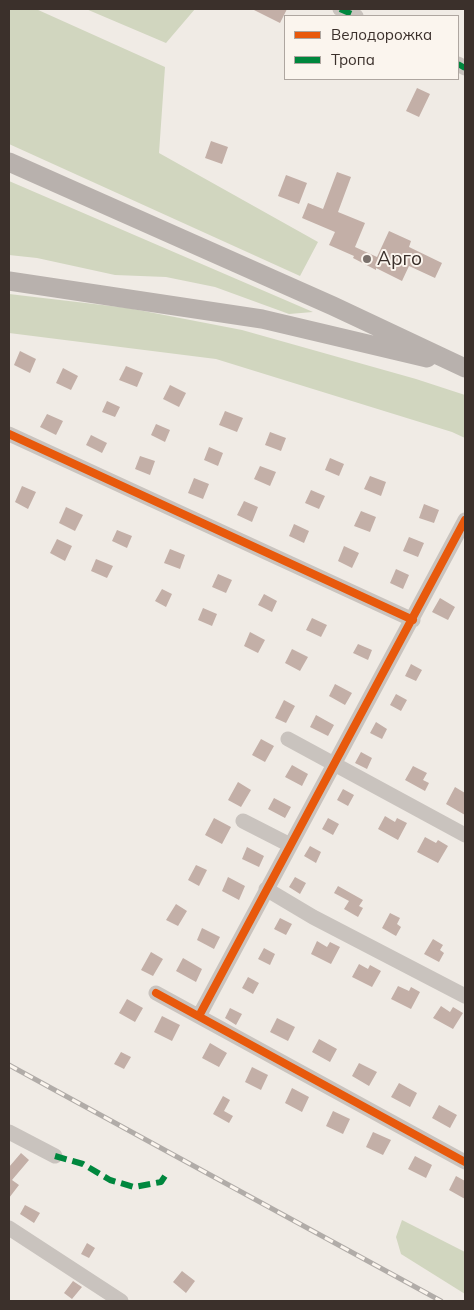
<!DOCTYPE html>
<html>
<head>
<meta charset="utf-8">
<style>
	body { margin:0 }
	#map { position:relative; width:474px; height:1310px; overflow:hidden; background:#f0ebe5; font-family:Mulish,sans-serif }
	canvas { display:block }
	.frame { position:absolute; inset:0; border:10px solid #3b302b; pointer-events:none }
	.legend { position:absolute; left:284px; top:15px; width:175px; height:65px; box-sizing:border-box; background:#fbf5ee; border:1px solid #aea6a0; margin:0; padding:6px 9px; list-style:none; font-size:15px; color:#3b302b }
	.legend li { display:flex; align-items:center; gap:10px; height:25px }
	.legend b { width:25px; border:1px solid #aea6a0 }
</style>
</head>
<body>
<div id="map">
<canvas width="474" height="1310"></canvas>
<div class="frame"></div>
<ul class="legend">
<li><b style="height:6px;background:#e8590c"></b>Велодорожка</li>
<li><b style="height:6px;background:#00873e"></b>Тропа</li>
</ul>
</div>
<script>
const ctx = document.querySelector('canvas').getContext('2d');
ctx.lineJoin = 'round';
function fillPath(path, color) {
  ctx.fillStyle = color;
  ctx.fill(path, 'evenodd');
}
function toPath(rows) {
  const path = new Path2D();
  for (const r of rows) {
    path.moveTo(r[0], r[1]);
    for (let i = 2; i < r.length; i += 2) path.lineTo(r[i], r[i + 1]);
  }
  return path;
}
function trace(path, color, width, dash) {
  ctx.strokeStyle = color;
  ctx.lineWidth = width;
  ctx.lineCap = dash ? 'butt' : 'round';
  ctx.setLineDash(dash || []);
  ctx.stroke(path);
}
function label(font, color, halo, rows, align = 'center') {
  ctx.font = font + ' Mulish,sans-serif';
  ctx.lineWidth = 4;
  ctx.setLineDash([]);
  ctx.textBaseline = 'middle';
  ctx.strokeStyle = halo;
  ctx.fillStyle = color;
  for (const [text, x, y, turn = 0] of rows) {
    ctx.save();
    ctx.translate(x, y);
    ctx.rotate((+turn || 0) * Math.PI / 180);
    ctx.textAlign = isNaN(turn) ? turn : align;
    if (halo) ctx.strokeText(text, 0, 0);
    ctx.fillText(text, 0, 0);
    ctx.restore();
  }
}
fillPath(toPath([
	[9,9,36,9,165,67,159,153,318,242,300,276,9,144],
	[86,9,195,9,166,43],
	[9,181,313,312,289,314,215,287,166,277,115,275,37,258,9,255],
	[9,294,128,308,242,330,416,379,465,395,465,438,452,432,216,359,9,333],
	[402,1220,465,1252,465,1294,401,1254,396,1237]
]), '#d1d6bf');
fillPath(toPath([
	[252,9,287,9,280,23],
	[417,88,430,94,419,117,406,111],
	[211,141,228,147,222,164,205,158],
	[337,172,351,177,338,212,365,223,355,247,377,257,389,231,411,241,409,247,442,263,435,278,409,266,402,281,376,268,376,270,353,258,354,256,329,245,335,232,302,218,308,203,323,209],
	[286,175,307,183,299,204,278,196],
	[20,351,36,359,30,373,14,365],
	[126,366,143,373,137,387,119,380],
	[63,368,78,376,71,390,56,383],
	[170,385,186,393,179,407,163,399],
	[107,401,120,407,115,417,102,412],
	[225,411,243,418,237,432,219,425],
	[47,414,63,421,56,435,40,427],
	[156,424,170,430,165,442,151,435],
	[270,432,286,438,281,451,265,445],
	[91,435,107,443,102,453,86,445],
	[209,447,223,453,218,466,204,460],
	[140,456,155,461,150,475,135,469],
	[330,458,344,464,339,476,325,470],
	[260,466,276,472,270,486,254,479],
	[370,476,386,482,381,496,364,489],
	[194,478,209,484,203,499,188,493],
	[22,486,36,492,28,509,15,502],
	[311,490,325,496,319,509,305,503],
	[244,501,258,507,252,522,237,515],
	[424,504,439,510,434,523,419,518],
	[66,507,83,515,75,531,59,523],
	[361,511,376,517,370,532,354,526],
	[294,524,309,531,304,543,289,536],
	[117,530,132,536,127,548,112,541],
	[409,537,424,543,418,557,403,551],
	[57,539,72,546,65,561,50,553],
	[344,546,359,553,352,568,338,561],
	[170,549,185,555,180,569,164,563],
	[96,559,113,566,107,578,91,571],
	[396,569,409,575,403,589,390,583],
	[218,574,232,580,226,593,212,587],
	[162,589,172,594,166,607,155,601],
	[264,594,277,601,272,612,258,605],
	[440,598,455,607,448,620,432,612],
	[203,608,217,614,212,626,198,620],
	[312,618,327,625,321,637,306,630],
	[250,632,265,640,258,653,244,646],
	[358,644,372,650,368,660,353,653],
	[292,649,308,657,300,671,285,663],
	[411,664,422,670,416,681,405,676],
	[335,684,352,693,345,705,329,696],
	[396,694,407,700,401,711,390,705],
	[284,700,295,706,286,723,275,718],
	[316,715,334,725,328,736,310,727],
	[376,722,387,729,382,739,370,733],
	[261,739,274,746,265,762,252,755],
	[361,752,372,758,367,769,355,763],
	[292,765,308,774,302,786,285,777],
	[413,766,427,773,423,780,429,783,425,791,405,780],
	[238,782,251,790,241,807,228,800],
	[455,787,465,793,465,815,446,804],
	[343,789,354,795,348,806,337,800],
	[274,798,291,807,285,818,268,809],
	[385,816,395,822,397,818,407,823,398,840,378,829],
	[214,818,231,827,222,844,205,835],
	[328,818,339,824,333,835,322,829],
	[425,837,436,843,438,840,448,846,438,863,417,852],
	[310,846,321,852,316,863,304,856],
	[247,847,264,856,259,867,242,859],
	[196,865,207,870,199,886,188,880],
	[228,877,245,886,239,900,222,891],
	[295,877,306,883,300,894,289,887],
	[338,886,363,900,359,906,363,908,358,917,344,909,349,901,334,893],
	[176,904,187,911,178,926,166,920],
	[390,913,400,918,397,924,401,927,396,936,382,928],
	[280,918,292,924,286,935,274,929],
	[202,928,220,937,214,949,197,940],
	[433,939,443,945,440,950,444,953,439,962,424,954],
	[317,941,327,947,330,942,340,947,331,964,311,954],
	[264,948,275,954,270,965,258,959],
	[151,952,163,959,153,976,141,970],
	[183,958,202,969,196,982,176,971],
	[359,964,368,969,370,965,381,971,372,987,352,977],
	[248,977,259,983,253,994,242,988],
	[398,986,409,991,411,987,420,992,411,1009,391,999],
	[127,999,143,1008,135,1022,119,1013],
	[441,1006,450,1012,453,1007,463,1013,453,1029,433,1018],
	[230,1008,242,1014,236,1025,225,1018],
	[162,1016,180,1025,172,1041,154,1032],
	[277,1018,295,1027,288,1041,270,1032],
	[319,1039,337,1049,330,1062,312,1052],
	[210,1043,227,1053,219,1067,202,1058],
	[121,1052,131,1057,124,1069,114,1064],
	[359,1063,377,1072,369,1086,352,1076],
	[252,1067,268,1075,261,1090,245,1082],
	[399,1083,417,1093,410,1107,391,1097],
	[292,1088,309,1097,302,1112,285,1103],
	[223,1096,230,1100,224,1111,233,1116,229,1123,213,1114],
	[439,1105,457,1115,450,1128,432,1118],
	[333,1111,350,1119,343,1134,326,1126],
	[373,1132,391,1140,383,1155,366,1147],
	[21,1153,29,1160,12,1180,19,1185,9,1198,9,1167],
	[415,1156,432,1165,426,1178,408,1169],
	[456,1176,465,1181,465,1199,449,1190],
	[25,1205,40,1213,34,1223,20,1214],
	[87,1243,95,1248,89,1258,81,1254],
	[182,1271,195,1281,186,1293,173,1282],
	[73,1281,82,1287,72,1299,64,1293]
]), '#c3afa7');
trace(toPath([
	[340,9,356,16],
	[458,64,465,68],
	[9,434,413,620],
	[288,739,465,835],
	[243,821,290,845],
	[266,889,313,917,465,996],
	[156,993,465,1162],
	[199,1016,465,520],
	[9,1132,55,1156],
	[9,1228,121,1301]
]), '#c9c3be', 15);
trace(toPath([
	[9,162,333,306,465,368],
	[9,281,262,319,427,358]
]), '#b8b1ad', 19);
const rail = toPath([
	[9,1065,441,1301]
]);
trace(rail, '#b1aca8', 5);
trace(rail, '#fbf5ee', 3, [9]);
trace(toPath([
	[340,9,356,16],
	[458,64,465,68],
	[55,1156,83,1164,110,1180,134,1187,161,1182,165,1176]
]), '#00873e', 6, [12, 6]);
trace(toPath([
	[9,434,413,620],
	[156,993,465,1162],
	[199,1016,465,520]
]), '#e8590c', 8);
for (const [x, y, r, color] of [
	[367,259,5,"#7a716c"]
]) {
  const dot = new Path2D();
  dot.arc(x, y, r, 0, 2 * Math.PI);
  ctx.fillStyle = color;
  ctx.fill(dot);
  trace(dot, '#fbf5ee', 2);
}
label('19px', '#3b302b', '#fbf5ee', [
	["Арго",377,259]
], 'left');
</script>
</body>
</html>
